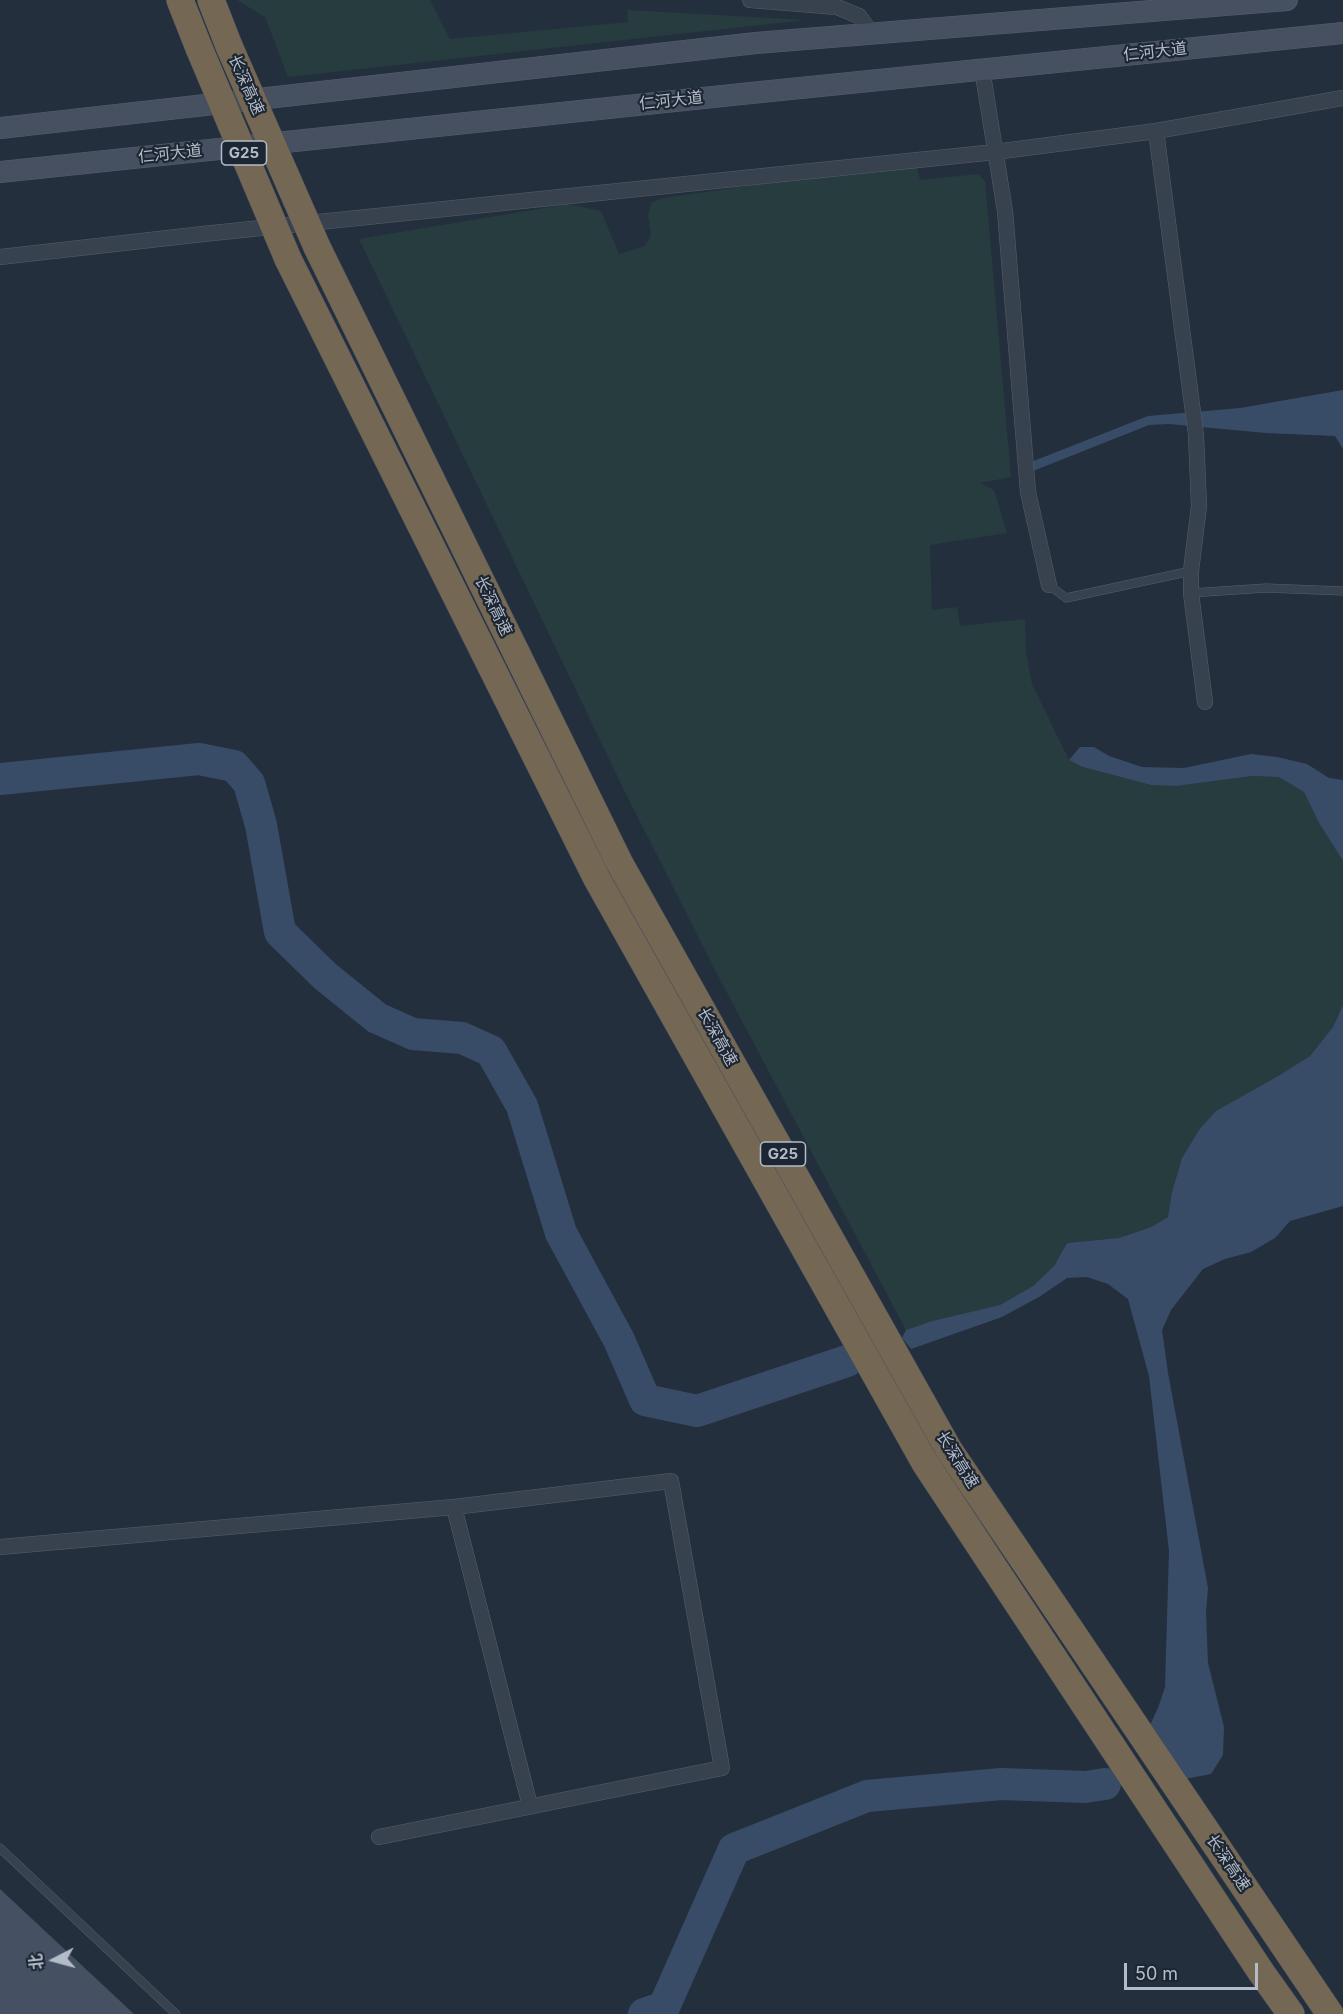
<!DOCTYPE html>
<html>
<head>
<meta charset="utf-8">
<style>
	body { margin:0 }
	#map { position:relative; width:1343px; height:2014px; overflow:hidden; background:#242f3e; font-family:Inter,"Noto Sans SC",sans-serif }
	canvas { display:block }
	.north { position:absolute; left:24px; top:1930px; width:60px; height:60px; -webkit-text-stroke:4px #1d2633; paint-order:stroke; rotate:264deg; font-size:16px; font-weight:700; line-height:24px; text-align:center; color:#b4bcc9 }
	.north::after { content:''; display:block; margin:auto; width:21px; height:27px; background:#b4bcc9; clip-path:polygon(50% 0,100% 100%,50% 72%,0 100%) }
	.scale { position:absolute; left:1124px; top:1963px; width:134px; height:27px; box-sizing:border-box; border:3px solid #b4bcc9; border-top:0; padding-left:8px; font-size:18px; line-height:21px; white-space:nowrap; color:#b4bcc9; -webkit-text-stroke:4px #1d2633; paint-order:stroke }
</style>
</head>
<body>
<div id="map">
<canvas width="1343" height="2014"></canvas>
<div class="north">北</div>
<div class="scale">50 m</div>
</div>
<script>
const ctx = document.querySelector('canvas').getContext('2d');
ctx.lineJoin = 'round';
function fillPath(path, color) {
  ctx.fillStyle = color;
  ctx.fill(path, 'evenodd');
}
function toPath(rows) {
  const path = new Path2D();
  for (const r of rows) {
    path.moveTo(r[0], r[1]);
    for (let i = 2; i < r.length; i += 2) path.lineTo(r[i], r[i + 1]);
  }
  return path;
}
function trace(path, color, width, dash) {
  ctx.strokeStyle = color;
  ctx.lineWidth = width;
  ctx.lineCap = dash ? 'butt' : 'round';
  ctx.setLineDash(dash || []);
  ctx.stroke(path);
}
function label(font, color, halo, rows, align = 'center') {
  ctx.font = font + ' Inter,"Noto Sans SC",sans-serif';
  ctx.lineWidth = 4.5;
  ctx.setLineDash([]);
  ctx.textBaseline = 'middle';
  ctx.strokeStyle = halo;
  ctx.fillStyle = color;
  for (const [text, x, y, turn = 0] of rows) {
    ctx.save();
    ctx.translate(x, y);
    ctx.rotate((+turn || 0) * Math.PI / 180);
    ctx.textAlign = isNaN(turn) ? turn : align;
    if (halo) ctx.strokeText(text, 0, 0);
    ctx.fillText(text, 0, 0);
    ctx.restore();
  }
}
fillPath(toPath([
	[237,0,430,0,450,39,628,22,627,10,806,20,288,77,265,17],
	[916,162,920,180,978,174,985,181,1011,477,980,483,994,490,1007,533,930,545,932,610,957,607,960,626,1025,619,1026,652,1032,684,1069,760,1083,767,1151,785,1176,786,1252,776,1279,777,1304,792,1319,823,1343,861,1343,1005,1333,1027,1310,1056,1199,1130,1182,1158,1172,1192,1169,1216,1151,1227,1119,1238,1067,1243,1054,1266,1033,1286,1000,1305,932,1321,906,1330,717,974,624,790,359,239,568,204,601,211,619,254,645,246,651,235,648,216,651,203,663,198]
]), '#263c3f');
fillPath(toPath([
	[1343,390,1343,449,1335,436,1266,433,1169,424,1149,425,1033,471,1031,462,1148,416,1240,408],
	[1080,747,1094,747,1109,756,1142,767,1184,768,1251,754,1277,757,1307,764,1329,778,1343,780,1343,861,1319,823,1304,792,1279,777,1252,776,1176,786,1151,785,1083,767,1069,760],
	[1343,1005,1343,1206,1290,1221,1275,1238,1251,1252,1225,1259,1203,1269,1171,1310,1162,1330,1168,1373,1208,1588,1206,1612,1208,1663,1224,1727,1223,1755,1211,1774,1185,1779,1150,1725,1158,1708,1165,1687,1169,1551,1149,1376,1128,1299,1108,1284,1087,1277,1067,1278,1039,1297,1002,1317,911,1349,902,1338,906,1330,932,1321,1000,1305,1033,1286,1054,1266,1067,1243,1119,1238,1151,1227,1168,1217,1172,1192,1182,1158,1199,1130,1216,1111,1280,1075,1310,1056,1333,1027]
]), '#394c67');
trace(toPath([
	[0,779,199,759,234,766,249,783,261,825,280,932,325,976,377,1018,413,1034,462,1038,491,1051,522,1106,561,1233,619,1340,645,1400,697,1411,847,1361],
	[644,2014,664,2007,734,1849,867,1796,1001,1784,1085,1787,1105,1784]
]), '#394c67', 32);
fillPath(toPath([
	[0,1889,134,2014,0,2014]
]), '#455162');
const lane = toPath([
	[1049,585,1066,598,1191,571],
	[1191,593,1266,588,1343,591],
	[0,1848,176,2014]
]);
const street = toPath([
	[750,0,837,7,859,16,872,34],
	[982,69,1005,211,1028,492,1049,585],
	[1156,131,1196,435,1199,506,1191,571,1191,593,1205,702],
	[0,257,203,234,995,152,1156,131,1343,98],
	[0,1547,454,1507,530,1806],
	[379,1837,722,1768,671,1481,454,1507]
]);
const secondary = toPath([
	[0,128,756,43,1287,0],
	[0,172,751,93,1343,33]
]);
const highway = toPath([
	[180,0,199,48],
	[211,0,229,46],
	[317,247,619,862,949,1450,1330,2014],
	[288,259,597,879,925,1463,1261,1972,1291,2014]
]);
trace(lane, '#565f6c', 9);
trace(street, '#565f6c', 16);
trace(secondary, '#565f6c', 22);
trace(highway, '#434c59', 28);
trace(lane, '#38414e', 8);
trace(street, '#38414e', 15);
trace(secondary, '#465061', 21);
trace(highway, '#746855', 27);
const highwayBridge = toPath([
	[229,46,317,247],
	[199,48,288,259]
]);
trace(highwayBridge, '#434c59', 28, []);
trace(highwayBridge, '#746855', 27);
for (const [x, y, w] of [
	[244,153,45],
	[783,1154,45]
]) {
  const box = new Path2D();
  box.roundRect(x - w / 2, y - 12, w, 24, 4.5);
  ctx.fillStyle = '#1d2633';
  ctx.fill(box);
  trace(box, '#b4bcc9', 1.5);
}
label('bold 15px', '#b4bcc9', null, [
	["G25",244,153],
	["G25",783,1154]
]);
label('16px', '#b4bcc9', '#1d2633', [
	["仁河大道",1155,52,-6],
	["长深高速",246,85,66],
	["仁河大道",671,101,-6],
	["仁河大道",170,154,-6],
	["长深高速",493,606,64],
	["长深高速",717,1037,61],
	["长深高速",957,1460,58],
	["长深高速",1228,1863,56]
]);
</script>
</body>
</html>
